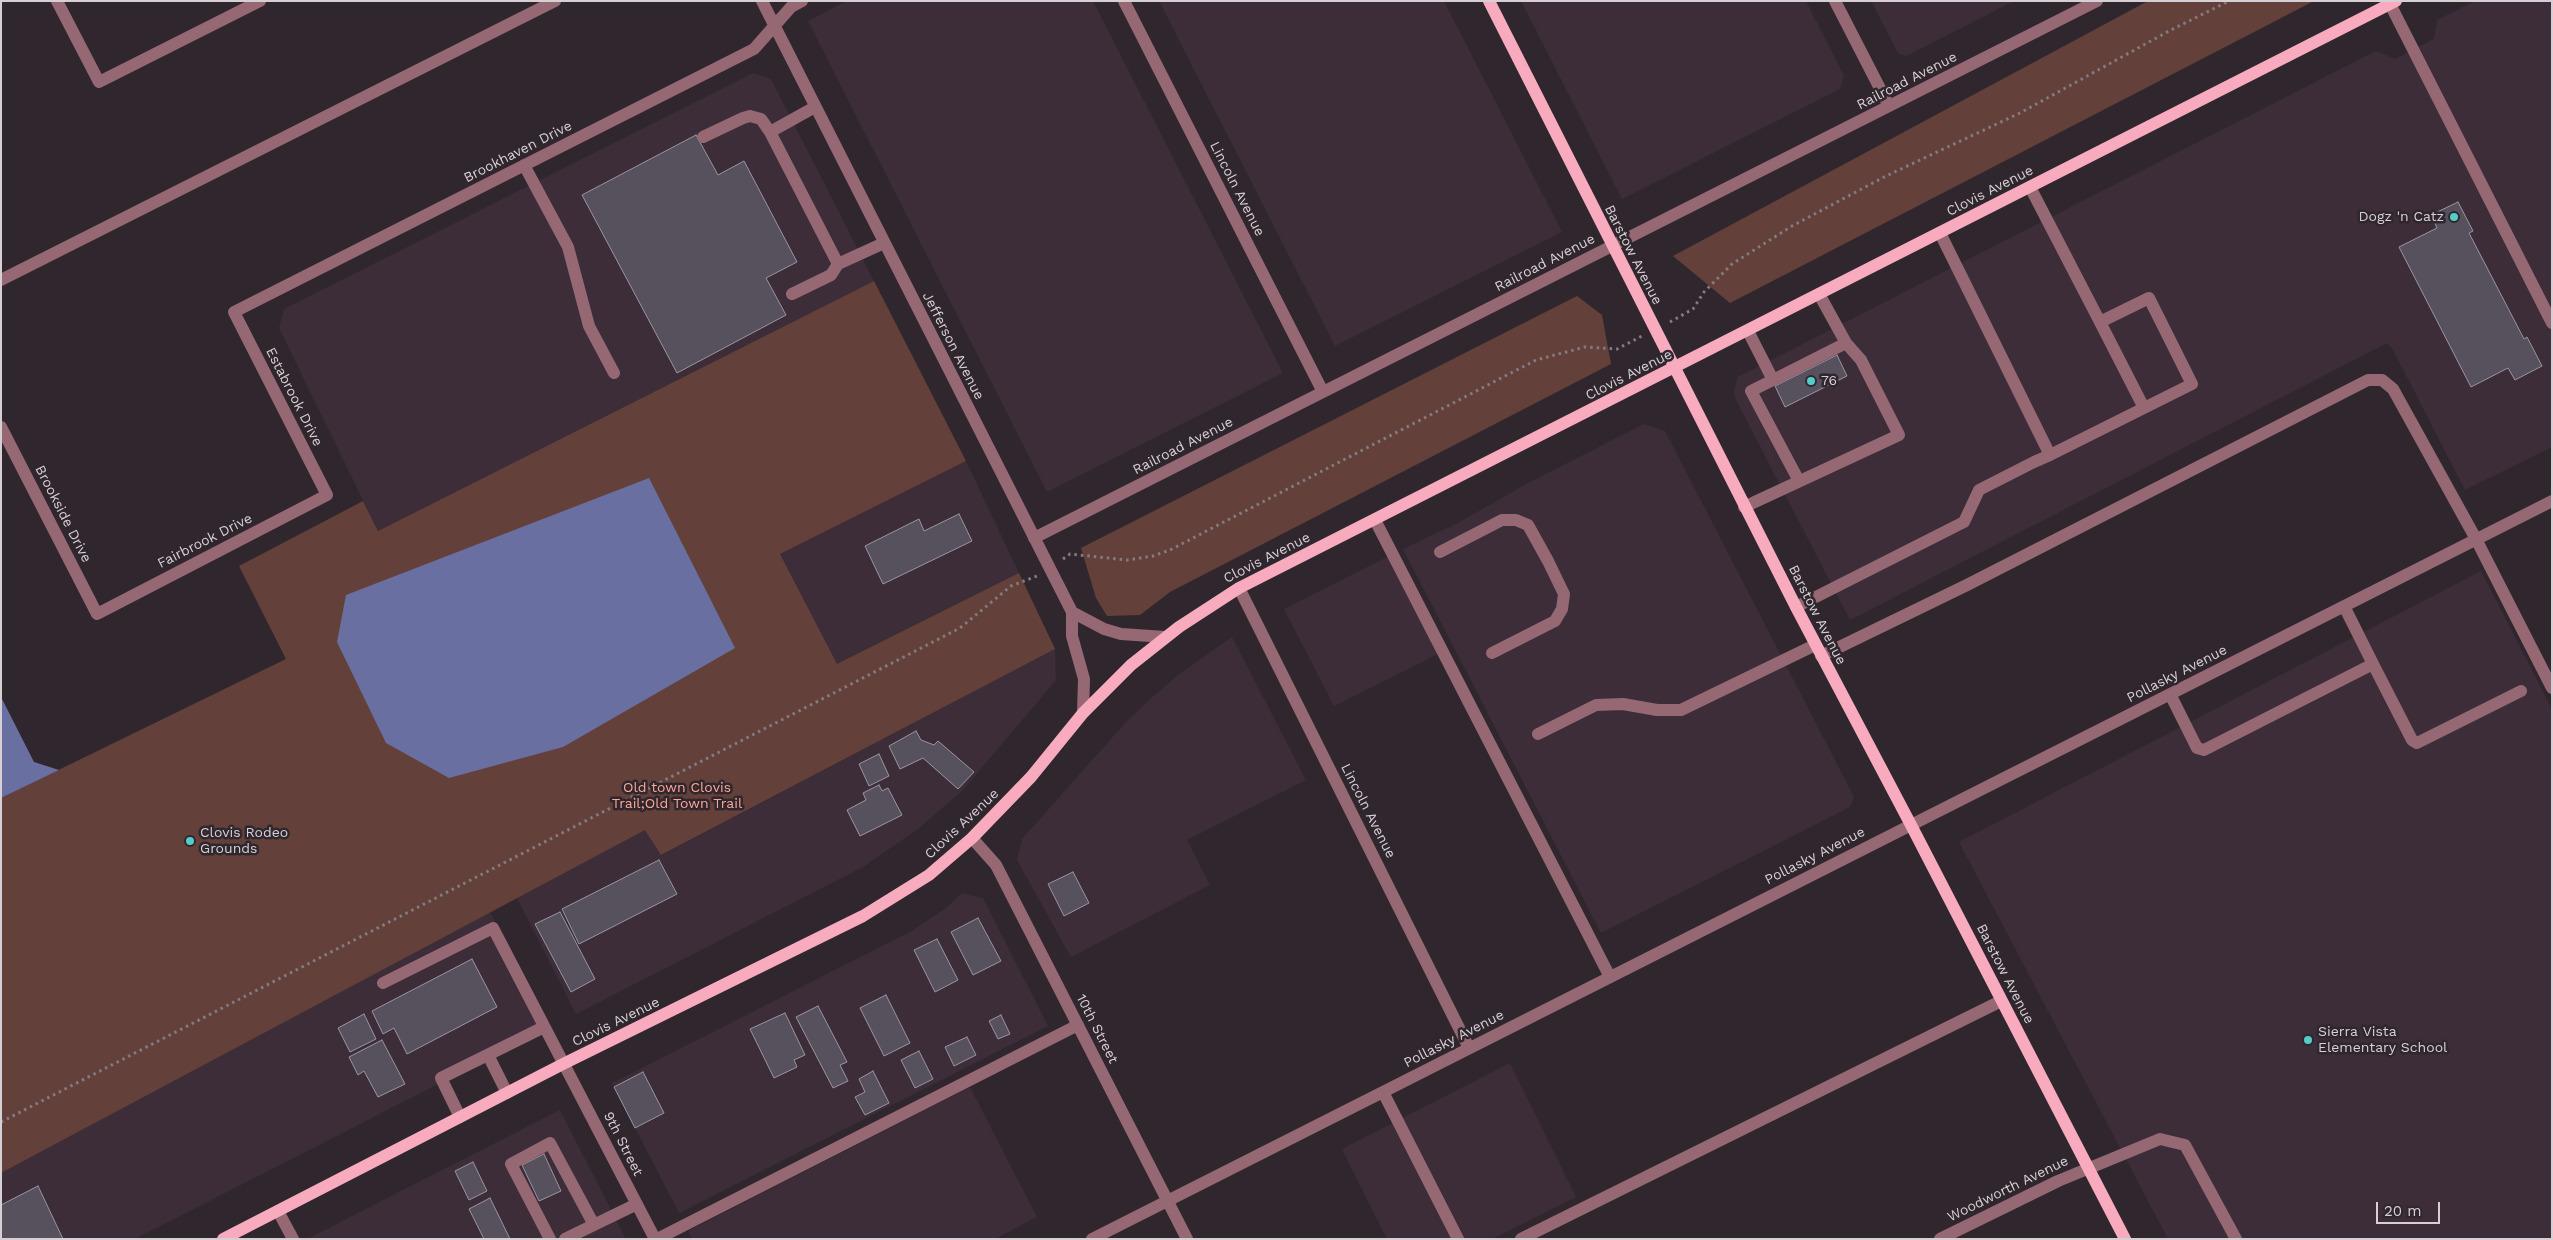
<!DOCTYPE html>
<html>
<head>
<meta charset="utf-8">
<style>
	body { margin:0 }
	#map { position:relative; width:2553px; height:1240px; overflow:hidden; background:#30272e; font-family:"Work Sans",sans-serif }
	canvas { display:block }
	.frame { position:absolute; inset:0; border:2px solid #d6d0d5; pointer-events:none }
	.scale { position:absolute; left:2376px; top:1202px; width:64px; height:22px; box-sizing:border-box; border:2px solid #d6d0d5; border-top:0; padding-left:6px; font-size:15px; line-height:18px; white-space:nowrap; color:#d6d0d5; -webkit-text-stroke:4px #30272e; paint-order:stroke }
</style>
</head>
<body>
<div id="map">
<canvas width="2553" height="1240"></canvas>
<div class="frame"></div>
<div class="scale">20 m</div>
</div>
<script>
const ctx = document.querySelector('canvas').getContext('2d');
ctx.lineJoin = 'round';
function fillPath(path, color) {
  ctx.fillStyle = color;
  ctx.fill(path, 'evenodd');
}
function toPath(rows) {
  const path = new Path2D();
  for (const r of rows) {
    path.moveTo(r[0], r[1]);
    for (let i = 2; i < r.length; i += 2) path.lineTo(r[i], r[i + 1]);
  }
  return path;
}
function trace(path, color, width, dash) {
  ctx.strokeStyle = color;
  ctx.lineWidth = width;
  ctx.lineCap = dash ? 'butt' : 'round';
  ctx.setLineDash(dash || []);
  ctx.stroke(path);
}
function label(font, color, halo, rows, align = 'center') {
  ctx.font = font + ' "Work Sans",sans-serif';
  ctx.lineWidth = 5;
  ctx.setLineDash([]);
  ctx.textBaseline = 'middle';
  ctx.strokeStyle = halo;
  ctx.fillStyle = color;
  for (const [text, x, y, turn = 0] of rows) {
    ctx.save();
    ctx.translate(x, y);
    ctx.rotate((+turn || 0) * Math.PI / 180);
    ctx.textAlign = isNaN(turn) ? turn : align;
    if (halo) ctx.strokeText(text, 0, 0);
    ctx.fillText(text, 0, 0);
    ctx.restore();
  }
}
fillPath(toPath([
	[847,1,1093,1,1283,373,1047,492,808,21],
	[1159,1,1444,1,1562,232,1335,346],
	[1521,1,1806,1,1844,76,1840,89,1622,199],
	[1871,1,2014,1,1906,56,1898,53],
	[2475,1,2552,1,2552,447,2465,490,2392,348,2387,343,1850,620,1735,398,1734,390,1738,377,2376,51,2395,59,2434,39,2437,20],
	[753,73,771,79,874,281,378,531,279,328,284,309],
	[1644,424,1665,431,1854,797,1850,807,1601,933,1403,549,1456,524,1530,482],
	[966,461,1019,573,837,665,780,554],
	[1389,556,1438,654,1334,706,1284,609],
	[2481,571,2552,709,2552,1239,2168,1239,1959,842],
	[1232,637,1306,780,1187,840,1210,885,1071,957,1017,860,1022,839,1126,722,1149,700,1178,675],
	[1055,649,1056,680,963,790,918,829,863,867,576,1014,517,898,645,829,662,855],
	[962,893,983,898,1048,1026,679,1213,612,1083,912,931,946,908],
	[490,912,550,1027,135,1239,1,1239,1,1173],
	[1510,1063,1576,1197,1492,1239,1387,1239,1342,1149],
	[970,1087,1037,1217,995,1239,692,1239,688,1231],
	[560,1110,626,1239,307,1239]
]), '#3c2d39');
fillPath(toPath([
	[2148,1,2314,1,1730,303,1673,256],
	[874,281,966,461,780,554,837,664,1019,573,1055,649,661,855,645,830,1,1173,1,798,286,659,239,566,363,501,378,531],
	[1577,296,1602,315,1611,364,1170,592,1140,615,1107,616,1096,598,1081,548]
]), '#63413a');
fillPath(toPath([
	[649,478,735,648,563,747,449,778,386,743,337,642,346,595],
	[1,697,34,762,59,770,1,798]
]), '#6970a1');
const building = toPath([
	[696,135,718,175,744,161,797,262,766,278,786,315,677,373,582,195,696,135],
	[2458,202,2473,231,2469,233,2524,339,2527,337,2542,366,2515,380,2508,368,2471,387,2399,247,2437,228,2431,215,2458,202],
	[1837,355,1847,376,1785,407,1775,386,1837,355],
	[959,514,972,541,883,584,865,546,919,519,924,531,959,514],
	[916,731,921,740,934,745,938,741,974,772,958,789,923,758,900,769,889,746,916,731],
	[879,754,889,776,869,786,859,764,879,754],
	[879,785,882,791,888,788,902,815,860,836,847,810,866,800,863,793,879,785],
	[659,860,677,894,579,944,562,909,659,860],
	[1073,872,1089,903,1064,916,1048,884,1073,872],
	[560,912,595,979,571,992,535,924,560,912],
	[978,918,1001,961,973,975,951,932,978,918],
	[937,939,958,980,935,992,914,950,937,939],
	[472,959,497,1007,407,1054,394,1028,383,1034,372,1011,472,959],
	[886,995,910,1043,884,1056,860,1008,886,995],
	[818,1006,847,1062,840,1065,848,1081,833,1088,796,1017,818,1006],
	[785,1013,805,1055,794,1060,797,1067,774,1078,750,1029,785,1013],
	[364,1014,376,1039,350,1052,338,1028,364,1014],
	[1001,1015,1010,1034,998,1039,989,1021,1001,1015],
	[967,1037,976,1055,954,1066,945,1047,967,1037],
	[382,1040,405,1084,378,1097,364,1071,358,1075,349,1057,382,1040],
	[919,1051,933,1079,915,1088,901,1060,919,1051],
	[873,1071,889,1103,865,1115,855,1097,865,1092,859,1079,873,1071],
	[643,1072,664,1113,635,1128,614,1087,643,1072],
	[544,1154,561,1191,539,1201,522,1165,544,1154],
	[473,1162,487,1191,469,1200,455,1171,473,1162],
	[38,1186,63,1239,1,1239,1,1205,38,1186],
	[490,1198,510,1239,484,1239,469,1209,490,1198]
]);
fillPath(building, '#56515d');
trace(building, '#9b95a2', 1);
trace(toPath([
	[1670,322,1693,309,1704,292,1732,264,1792,226,1886,176,2020,113,2169,31,2229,1],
	[1063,559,1070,554,1127,560,1153,556,1170,550,1536,360,1585,347,1617,349,1642,336],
	[1,1122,960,628,1011,586,1037,576]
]), '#837b81', 3, [2.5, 4]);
trace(toPath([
	[57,1,99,82,260,1],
	[762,1,1072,612,1072,636,1084,679,1083,713],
	[1124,1,1323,392],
	[1835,1,1889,106],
	[2390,4,2552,323],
	[770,132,815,107],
	[703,137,743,118,750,116,761,119,770,132,838,264],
	[524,165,568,247,589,326,614,373],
	[2030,187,2100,322],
	[1940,233,2050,455],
	[1,280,555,1],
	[792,294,831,275,838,264,884,243],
	[1748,331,1773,380,1846,343,1819,294],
	[1773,380,1751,391,1799,481],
	[1,427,97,614,327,495,234,312,754,49,791,7,802,1],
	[1744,507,1899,435,1861,360,1846,343],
	[1375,520,1610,977],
	[1034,538,2097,1],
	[1440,552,1502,520,1516,520,1528,525,1548,561,1564,594,1562,609,1555,621,1492,653],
	[1239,588,1469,1048],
	[1796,607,1964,522,1979,490,2034,462,2050,455,2192,384,2149,298,2100,322,2144,408],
	[1072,612,1104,629,1121,634,1165,637],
	[1821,656,1967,585,2368,380,2382,380,2393,389,2476,539,2552,688],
	[2373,664,2412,740,2417,743,2521,691],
	[2170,694,2197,748,2204,750,2373,664,2344,606],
	[1538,734,1596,705,1623,704,1657,710,1681,710,1815,645],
	[972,838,996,865,1187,1239],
	[383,983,493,928,655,1239],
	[488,1055,507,1093],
	[1383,1092,1458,1239],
	[460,1117,441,1078,544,1027],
	[278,1211,293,1239],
	[550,1239,511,1164,550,1143,594,1225],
	[565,1239,637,1204],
	[657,1239,1078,1025],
	[1092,1239,2552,501],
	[1521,1239,2001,1001],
	[1940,1239,2058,1181,2160,1139,2185,1145,2236,1239]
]), '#966873', 12);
trace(toPath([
	[1489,1,1796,607,1911,825,2125,1239],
	[223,1239,563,1064,863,916,929,875,972,838,1031,777,1083,713,1131,665,1179,627,1239,588,2396,1]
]), '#f8abbe', 12);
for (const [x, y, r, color] of [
	[2454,217,5,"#54cdc8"],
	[1811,381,5,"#54cdc8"],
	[190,841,5,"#54cdc8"],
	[2308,1040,5,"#54cdc8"]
]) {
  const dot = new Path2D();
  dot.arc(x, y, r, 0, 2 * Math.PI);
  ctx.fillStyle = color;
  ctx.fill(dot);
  trace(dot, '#30272e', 2);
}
label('14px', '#d6d0d5', '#30272e', [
	["Railroad Avenue",1907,81,-27],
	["Brookhaven Drive",518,152,-27],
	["Lincoln Avenue",1237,189,63],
	["Clovis Avenue",1990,191,-27],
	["Barstow Avenue",1633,255,63],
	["Railroad Avenue",1545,263,-27],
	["Jefferson Avenue",953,346,63],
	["Clovis Avenue",1629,375,-27],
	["Estabrook Drive",294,397,63],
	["Railroad Avenue",1183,446,-27],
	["Brookside Drive",63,514,63],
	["Fairbrook Drive",205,541,-27],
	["Clovis Avenue",1267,558,-27],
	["Barstow Avenue",1817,615,63],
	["Pollasky Avenue",2177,674,-27],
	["Lincoln Avenue",1368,811,63],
	["Clovis Avenue",962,824,-43],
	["Pollasky Avenue",1815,856,-27],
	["Barstow Avenue",2005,974,63],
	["Clovis Avenue",616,1022,-26],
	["10th Street",1097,1029,63],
	["Pollasky Avenue",1454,1039,-27],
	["9th Street",623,1144,63],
	["Woodworth Avenue",2008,1189,-26]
]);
label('14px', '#d6d0d5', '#30272e', [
	["Dogz 'n Catz",2444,217,"right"],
	["76",1821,381],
	["Clovis Rodeo",200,833],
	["Grounds",200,849],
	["Sierra Vista",2318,1032],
	["Elementary School",2318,1048]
], 'left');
label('14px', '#fda694', '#30272e', [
	["Old town Clovis",677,788],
	["Trail;Old Town Trail",677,804]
]);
</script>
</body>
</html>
